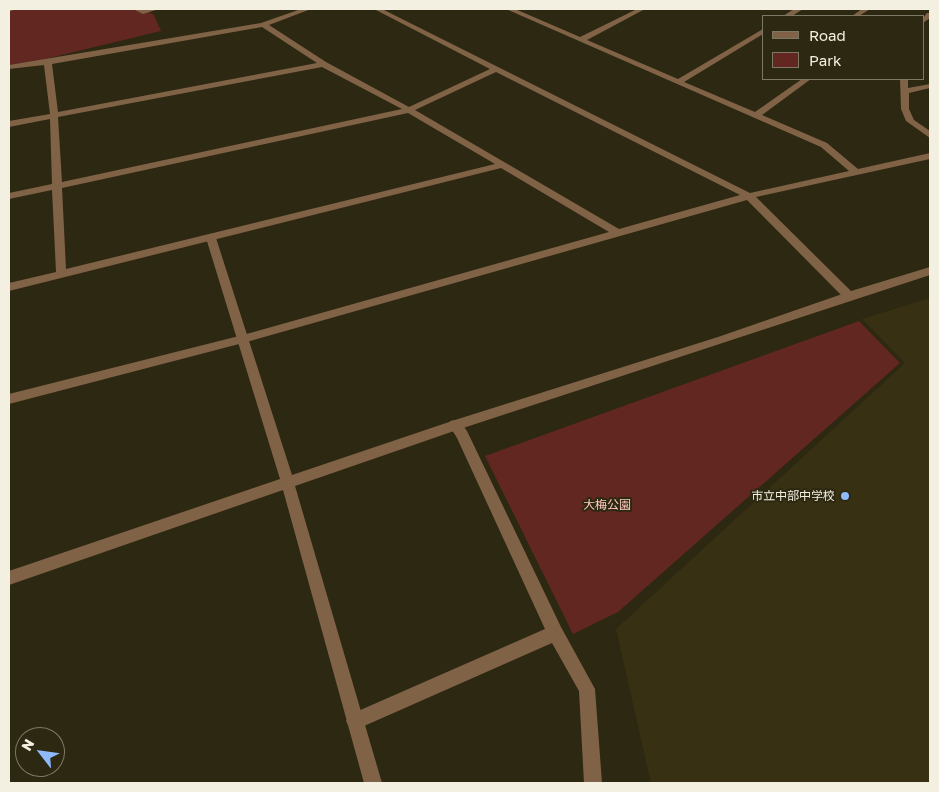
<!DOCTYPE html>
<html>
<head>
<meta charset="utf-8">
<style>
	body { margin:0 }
	#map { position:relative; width:939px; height:792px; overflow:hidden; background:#2d2811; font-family:"Golos Text",sans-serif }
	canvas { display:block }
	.frame { position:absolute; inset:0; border:10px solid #f3efe1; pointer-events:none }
	.legend { position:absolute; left:762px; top:15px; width:162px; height:65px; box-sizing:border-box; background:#2d2811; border:1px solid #7c7864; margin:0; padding:6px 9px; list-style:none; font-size:15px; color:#f3efe1 }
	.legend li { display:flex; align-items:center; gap:10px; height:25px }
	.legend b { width:25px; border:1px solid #7c7864 }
	.north { position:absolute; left:15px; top:727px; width:50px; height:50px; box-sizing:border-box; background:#2d2811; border:1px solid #7c7864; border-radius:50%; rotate:300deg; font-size:14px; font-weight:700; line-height:20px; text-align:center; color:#f3efe1 }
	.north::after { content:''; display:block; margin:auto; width:18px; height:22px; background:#8eb9fd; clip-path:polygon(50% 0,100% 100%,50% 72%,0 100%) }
</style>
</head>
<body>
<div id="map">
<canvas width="939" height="792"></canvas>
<div class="frame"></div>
<ul class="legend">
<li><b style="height:6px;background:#806247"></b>Road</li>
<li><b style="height:14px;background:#612720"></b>Park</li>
</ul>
<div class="north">N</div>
</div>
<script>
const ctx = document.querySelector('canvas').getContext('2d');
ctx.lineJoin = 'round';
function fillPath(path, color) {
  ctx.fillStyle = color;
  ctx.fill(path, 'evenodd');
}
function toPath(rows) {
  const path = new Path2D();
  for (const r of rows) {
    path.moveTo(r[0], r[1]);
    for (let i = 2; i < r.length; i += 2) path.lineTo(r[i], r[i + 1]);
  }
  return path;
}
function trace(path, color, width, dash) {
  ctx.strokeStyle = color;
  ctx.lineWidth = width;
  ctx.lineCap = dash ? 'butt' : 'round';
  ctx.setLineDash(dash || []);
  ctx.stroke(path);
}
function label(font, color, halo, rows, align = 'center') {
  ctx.font = font + ' "Golos Text","Noto Sans JP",sans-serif';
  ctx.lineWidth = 4;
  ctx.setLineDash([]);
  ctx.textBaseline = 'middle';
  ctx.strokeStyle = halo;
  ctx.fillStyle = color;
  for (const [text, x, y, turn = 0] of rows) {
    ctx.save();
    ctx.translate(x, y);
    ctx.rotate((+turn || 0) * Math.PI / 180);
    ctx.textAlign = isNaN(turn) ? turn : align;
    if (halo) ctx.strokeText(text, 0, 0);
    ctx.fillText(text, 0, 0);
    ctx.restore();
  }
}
fillPath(toPath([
	[930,298,930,783,651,783,616,629,905,363,862,319]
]), '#383012');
fillPath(toPath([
	[12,9,142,9,154,15,161,31,41,60,9,65,9,10],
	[859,321,900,363,618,612,573,634,485,456]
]), '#612720');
fillPath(toPath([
	[9,9,16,9,9,12,9,9],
	[133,9,144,10,159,9,143,14,133,9],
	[301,9,311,9,269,25,326,62,409,107,490,69,374,9,382,9,750,193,849,171,821,147,506,9,515,9,580,37,637,9,645,9,587,40,678,79,763,29,763,34,684,82,755,112,802,79,811,79,762,115,827,143,858,169,930,153,930,159,756,197,853,293,855,296,853,299,849,300,845,299,747,200,243,343,9,404,9,394,243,335,609,232,501,168,9,291,9,283,56,272,52,190,9,199,9,193,52,184,50,119,9,127,9,121,50,114,44,65,9,69,9,65,261,23,301,9],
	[262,27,317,63,58,112,52,64,262,27],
	[322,67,402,109,62,182,58,117,322,67],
	[496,72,740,195,619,229,415,110,496,72],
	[408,113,495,164,66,269,62,188,408,113],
	[794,9,803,9,792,16,783,16,794,9],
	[862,9,870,9,859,16,852,16,862,9],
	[927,13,930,13,930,18,923,23,923,18,927,13],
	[900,79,908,79,908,88,930,84,930,88,909,93,909,109,914,120,930,131,930,138,906,121,901,109,900,79],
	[455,420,460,421,467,431,561,627,595,689,602,783,584,783,579,691,552,643,355,730,349,727,346,721,349,715,545,629,457,438,449,425,450,421,455,420]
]), '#806247');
fillPath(toPath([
	[211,235,216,238,292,475,455,420,718,337,851,291,930,267,930,275,457,430,295,486,382,783,364,783,283,490,9,585,9,571,280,479,206,238,211,235]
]), '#806247');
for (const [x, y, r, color] of [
	[845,496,5,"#8eb9fd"]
]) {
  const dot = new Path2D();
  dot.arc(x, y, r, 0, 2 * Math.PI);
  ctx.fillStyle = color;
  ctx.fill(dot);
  trace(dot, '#2d2811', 2);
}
label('12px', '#f3efe1', '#2d2811', [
	["市立中部中学校",835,496]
], 'right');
label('12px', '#fdc8c0', '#2d2811', [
	["大梅公園",607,505]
]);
</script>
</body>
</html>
